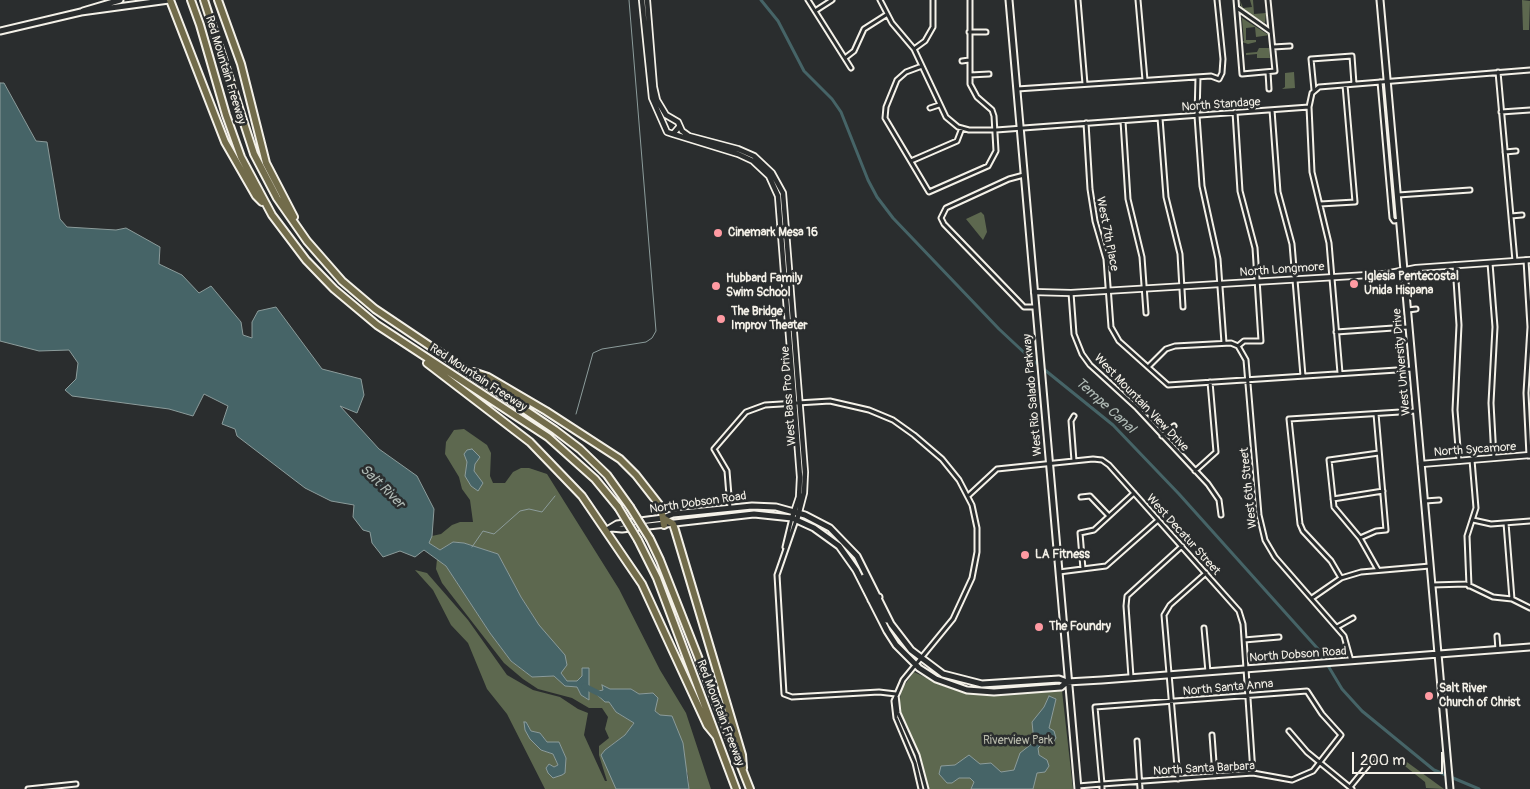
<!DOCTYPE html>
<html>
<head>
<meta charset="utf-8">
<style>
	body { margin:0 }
	#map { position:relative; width:1530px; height:789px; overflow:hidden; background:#2a2d2e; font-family:Pangolin,sans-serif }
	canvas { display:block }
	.scale { position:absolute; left:1352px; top:752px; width:91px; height:22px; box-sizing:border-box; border:2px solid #f4f1e8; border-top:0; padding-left:6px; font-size:15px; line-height:18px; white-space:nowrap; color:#f4f1e8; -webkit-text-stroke:4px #2a2d2e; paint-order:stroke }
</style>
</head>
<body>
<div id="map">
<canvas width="1530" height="789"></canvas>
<div class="scale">200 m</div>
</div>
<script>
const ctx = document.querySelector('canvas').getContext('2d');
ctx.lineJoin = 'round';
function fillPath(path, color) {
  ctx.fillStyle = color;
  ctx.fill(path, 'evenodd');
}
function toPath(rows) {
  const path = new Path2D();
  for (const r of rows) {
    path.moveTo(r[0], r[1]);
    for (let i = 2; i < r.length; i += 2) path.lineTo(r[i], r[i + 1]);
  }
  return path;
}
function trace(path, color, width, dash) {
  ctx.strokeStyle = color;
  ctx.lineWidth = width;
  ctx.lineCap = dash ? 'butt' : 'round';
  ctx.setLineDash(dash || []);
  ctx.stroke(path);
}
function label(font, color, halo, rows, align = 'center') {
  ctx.font = font + ' Pangolin,sans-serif';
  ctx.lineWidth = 5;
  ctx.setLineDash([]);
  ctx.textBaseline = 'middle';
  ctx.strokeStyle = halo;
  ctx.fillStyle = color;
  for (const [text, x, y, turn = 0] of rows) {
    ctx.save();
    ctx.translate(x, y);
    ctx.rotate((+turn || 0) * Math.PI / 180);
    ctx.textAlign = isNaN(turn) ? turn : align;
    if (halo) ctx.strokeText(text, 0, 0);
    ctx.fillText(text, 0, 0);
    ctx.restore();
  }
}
fillPath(toPath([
	[1240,0,1243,8,1252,7,1250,0,1253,0,1254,14,1266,13,1265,23,1238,7,1241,6],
	[1522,0,1530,1,1529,30,1523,30],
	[1239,16,1267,34,1269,33,1270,35,1256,37,1255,27,1246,28,1246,40,1256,40,1256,42,1248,44,1242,42,1244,41,1242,19],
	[1259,48,1269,48,1270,58,1257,58,1257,54,1246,55,1246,53,1257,52],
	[1294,72,1295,88,1282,89,1285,87,1285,73],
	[981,212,984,215,987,232,983,240,966,219],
	[464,429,487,445,491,453,490,476,493,483,505,483,513,472,521,468,529,468,547,474,619,589,660,670,686,713,711,789,689,789,688,774,660,715,655,711,653,693,639,694,631,689,610,689,603,686,603,690,595,692,609,702,616,712,634,723,625,735,605,750,616,789,545,789,507,714,487,689,468,643,451,625,433,590,415,570,427,573,468,620,507,675,533,690,560,697,578,709,588,713,584,735,605,781,607,781,599,755,599,746,609,738,605,729,608,717,602,708,589,708,572,698,538,689,523,679,504,663,442,583,436,569,437,559,446,566,490,633,511,661,532,677,554,676,565,685,577,687,581,695,589,700,588,689,582,676,577,681,567,681,561,673,539,625,521,597,498,554,464,543,453,542,440,550,428,543,432,536,441,534,452,525,460,522,473,522,470,500,462,489,459,477,445,454,446,442,454,430],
	[526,722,531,731,540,733,547,742,559,742,566,758,564,767,546,768,549,764,554,767,558,765,553,754,541,750,530,739],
	[730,511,731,514,679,521,677,519],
	[914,672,944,686,973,694,994,695,1062,691,1073,789,927,789,919,754,899,709,901,690],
	[1400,757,1444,789,1426,788,1425,782,1401,763,1397,766,1394,764]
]), '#5d684f');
const water = toPath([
	[0,83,4,83,36,141,47,142,60,219,67,227,116,230,126,228,160,247,159,264,182,275,199,293,211,286,241,322,243,335,252,338,252,322,258,311,276,307,322,369,361,379,364,395,357,413,340,406,379,449,417,476,434,509,432,536,429,543,440,550,453,542,464,543,498,554,521,597,539,625,565,655,567,665,561,673,567,681,577,681,582,676,582,668,589,668,589,700,581,695,577,687,565,686,554,676,532,677,511,661,490,633,446,566,424,550,415,557,400,551,383,557,372,543,370,532,363,530,353,517,354,505,331,501,305,488,237,436,235,429,222,424,228,406,204,394,193,416,169,409,72,396,65,390,76,379,78,363,69,350,39,351,0,341,0,83],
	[472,449,480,457,475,464,474,471,483,483,478,491,471,486,465,476,467,462,464,454,467,450,472,449],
	[602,685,610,689,631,689,639,694,653,693,658,698,655,711,660,715,672,716,683,743,689,789,616,789,601,755,605,750,625,735,634,723,616,712,609,702,605,702,594,692,603,690,602,685],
	[1049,696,1056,699,1049,728,1054,731,1056,738,1052,744,1042,744,1038,748,1039,755,1047,760,1049,766,1045,772,1037,773,1033,789,971,789,974,782,970,778,959,778,952,783,947,783,939,774,941,766,955,765,969,755,980,764,991,763,1001,772,1014,770,1020,753,1034,742,1032,722,1044,707,1049,696],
	[524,722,526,722,531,731,540,733,547,742,559,742,566,758,565,773,562,775,553,778,548,773,546,768,549,764,554,767,558,765,553,754,541,750,530,739,525,730,524,722]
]);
fillPath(water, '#466467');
trace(water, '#8c9c9b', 1);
trace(toPath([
	[576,414,593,353,602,349,646,342,652,338,656,331,629,0],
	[472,547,483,531,494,534,520,511,529,509,542,512,555,496]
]), '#8c9c9b', 1);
trace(toPath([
	[761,0,778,21,804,71,832,99,841,112,868,180,877,197,893,218,999,329,1030,358,1113,425,1179,494,1318,649,1342,689,1362,711,1434,770,1479,789]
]), '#466467', 3);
trace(toPath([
	[584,686,602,695]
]), '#466467', 5.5);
const minor = toPath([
	[808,0,851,68],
	[880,0,892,23,914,49,946,117,958,127,969,130,996,130,1309,107,1312,93,1319,87,1530,70],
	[1078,0,1085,84],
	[1138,0,1145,80],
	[1236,0,1242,74,1275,71,1268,0],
	[1237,8,1271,32],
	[815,11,832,0],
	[969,32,986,32],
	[1273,47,1290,46],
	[914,49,925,41,933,27,933,0],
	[845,58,854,51,864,29,886,15],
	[962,61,969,60],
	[922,66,906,72,897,80,886,107,885,118,929,192,988,166,996,151,994,116,992,110,977,97,970,84,970,0],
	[1268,72,1269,89],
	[1498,72,1515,261],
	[970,75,989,74],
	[1198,77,1197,116,1202,186,1218,259,1224,343],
	[1380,82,1392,218,1394,221,1400,220],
	[1017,89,1211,76,1219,79,1222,73,1223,59,1217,0],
	[1314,90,1311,59,1352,56,1354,84],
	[1309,107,1312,172,1329,243,1340,373],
	[930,108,939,105],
	[1272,110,1278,192,1292,244,1303,376],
	[1501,112,1530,110],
	[1160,118,1166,197,1180,254,1183,307],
	[1123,121,1128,199,1142,257,1146,313],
	[1086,123,1090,189,1095,221,1106,259,1111,327,1119,341,1168,385,1412,369],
	[1505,152,1516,151],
	[911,161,957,141,962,128],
	[1024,175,1009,179,946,208,941,218,944,224,1024,307,1036,307],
	[1398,195,1470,190],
	[1320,204,1355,202,1345,85],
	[1511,216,1522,215],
	[1526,260,1530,327,1526,393,1529,456],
	[1490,263,1495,327,1491,403,1494,458],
	[1455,265,1459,325,1455,410,1459,461],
	[1071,293,1074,334,1082,354,1090,365,1137,408,1208,484,1219,500,1221,515],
	[1408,310,1416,309],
	[1336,332,1408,327],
	[1238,346,1246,360,1259,515,1265,540,1275,557,1344,636,1351,661],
	[1148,367,1166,349,1175,346,1231,343,1238,346,1244,341,1261,341,1255,248,1240,191,1235,112],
	[1074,416,1071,421,1074,461],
	[1162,436,1174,426],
	[1195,471,1216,452,1210,382],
	[968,496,997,469,1093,459,1102,460,1109,465,1239,611,1243,624,1253,773],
	[1081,497,1090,496,1109,516],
	[1333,499,1383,491],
	[1425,501,1439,500],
	[730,508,727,471,714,449,746,412,765,405,830,401,869,410,893,420,914,435,942,459,959,480,972,505,977,528,977,552,972,578,953,619,903,680,894,701,896,718,915,763,921,789],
	[796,520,777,575,784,694,792,697,879,692,896,694],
	[1473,520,1491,524,1530,521],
	[1506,523,1512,599],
	[1360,538,1376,531,1386,530,1376,414],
	[785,547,792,518],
	[1083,569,1080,533,1094,530,1134,493],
	[1378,570,1360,538,1334,507,1329,460,1379,453],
	[1059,572,1106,566,1158,520],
	[1341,578,1331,561,1303,531,1300,524,1289,419,1416,411],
	[1432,585,1466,584,1493,597,1512,599,1530,608],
	[1469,586,1467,536,1476,508,1472,460],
	[1312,598,1341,578,1361,572,1430,566],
	[1337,627,1353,618],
	[1204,628,1208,672],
	[1497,636,1498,650],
	[1244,640,1279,637],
	[1131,677,1126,606,1127,596,1182,546],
	[896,695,898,713,917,755,926,789],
	[1289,731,1307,752,1352,789],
	[1212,735,1215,776],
	[1137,741,1140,789],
	[1178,779,1164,615,1170,605,1206,573],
	[1078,786,1102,784,1253,773,1292,780,1313,771,1341,735,1322,714,1307,691,1095,707,1102,784,1102,789],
	[1350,787,1373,759],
	[28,789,76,784]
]);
const tertiary = toPath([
	[642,0,652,98,667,132,673,134,679,127],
	[647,0,654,87,657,100,666,115,678,122,682,131,689,136,738,149,754,156,772,173,783,193,805,472,804,493,797,520],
	[673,134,738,154,753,161,769,176,778,196,800,477,799,497,792,518],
	[1034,292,1071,293,1385,274,1416,268,1530,260],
	[1421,464,1530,455]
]);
const secondary = toPath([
	[1009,0,1078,789],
	[1380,0,1450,789],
	[83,11,120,0],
	[0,31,81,12,169,0],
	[611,528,622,529,754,514,792,518,814,528,839,546,856,570,887,631,896,645,919,668,936,679,967,690,994,692,1061,687,1067,682],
	[607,530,617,524,663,518,673,514,752,506,776,507,805,515,830,528,857,556,891,624,911,650,943,674,982,684,1059,679,1067,682,1102,680,1530,647],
	[864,577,874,596,879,597],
	[871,600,877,602,887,620]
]);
const motorway = toPath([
	[170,0,225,142,256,196,262,202],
	[191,0,200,25,226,115,241,157,272,215,306,260,334,289,377,325,548,437,595,479,618,507],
	[204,0,254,154,277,198,307,241,342,281,375,309,555,430,580,449,607,475,630,507],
	[218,0,241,64,266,163,294,217],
	[427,363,530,442,582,496,642,584,707,725,716,736],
	[473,372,488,377,546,411,620,459,636,475,661,507,664,525],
	[663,518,673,524,675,530,742,755,743,768],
	[650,539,660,560,750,789],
	[638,540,657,578,736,789]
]);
trace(minor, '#f4f1e8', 7);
trace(tertiary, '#f4f1e8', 8);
trace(secondary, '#f4f1e8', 9);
trace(motorway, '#f4f1e8', 10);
trace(minor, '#2a2d2e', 3);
trace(tertiary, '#2a2d2e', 4.5);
trace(secondary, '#2a2d2e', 5);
trace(motorway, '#726c4b', 6);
const motorwayBridge = toPath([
	[618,507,638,540],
	[630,507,650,539]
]);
trace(motorwayBridge, '#f4f1e8', 10, []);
trace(motorwayBridge, '#726c4b', 6);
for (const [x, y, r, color] of [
	[718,233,5,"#ff9aa2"],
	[1354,284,5,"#ff9aa2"],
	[716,286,5,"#ff9aa2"],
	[721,319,5,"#ff9aa2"],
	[1025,555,5,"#ff9aa2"],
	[1039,627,5,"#ff9aa2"],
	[1429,696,5,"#ff9aa2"]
]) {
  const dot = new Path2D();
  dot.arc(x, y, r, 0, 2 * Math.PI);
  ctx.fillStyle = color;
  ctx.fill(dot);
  trace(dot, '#2a2d2e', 2);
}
label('12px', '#f4f1e8', '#2a2d2e', [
	["Red Mountain Freeway",225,70,73],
	["North Standage",1221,105,-4],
	["West 7th Place",1107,234,79],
	["North Longmore",1282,270,-4],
	["West University Drive",1402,362,-95],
	["Red Mountain Freeway",478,378,33],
	["West Rio Salado Parkway",1033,395,-95],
	["West Bass Pro Drive",789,396,-94],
	["West Mountain View Drive",1141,403,46],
	["North Sycamore",1475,450,-4],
	["West 6th Street",1249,488,-96],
	["North Dobson Road",698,503,-8],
	["West Decatur Street",1183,535,48],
	["North Dobson Road",1298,655,-4],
	["North Santa Anna",1228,688,-5],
	["Red Mountain Freeway",720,713,69],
	["North Santa Barbara",1204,769,-3]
]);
label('bold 12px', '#f4f1e8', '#2a2d2e', [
	["Cinemark Mesa 16",728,233],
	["Iglesia Pentecostal",1364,277],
	["Unida Hispana",1364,291],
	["Hubbard Family",726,279],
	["Swim School",726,293],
	["The Bridge",731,312],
	["Improv Theater",731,326],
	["LA Fitness",1035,555],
	["The Foundry",1049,627],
	["Salt River",1439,689],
	["Church of Christ",1439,703]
], 'left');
label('12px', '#b8baab', '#2a2d2e', [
	["Riverview Park",1018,741]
]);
label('italic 14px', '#aeb9b4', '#2a2d2e', [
	["Tempe Canal",1105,406,42],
	["Salt River",382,487,44]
]);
</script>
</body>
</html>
